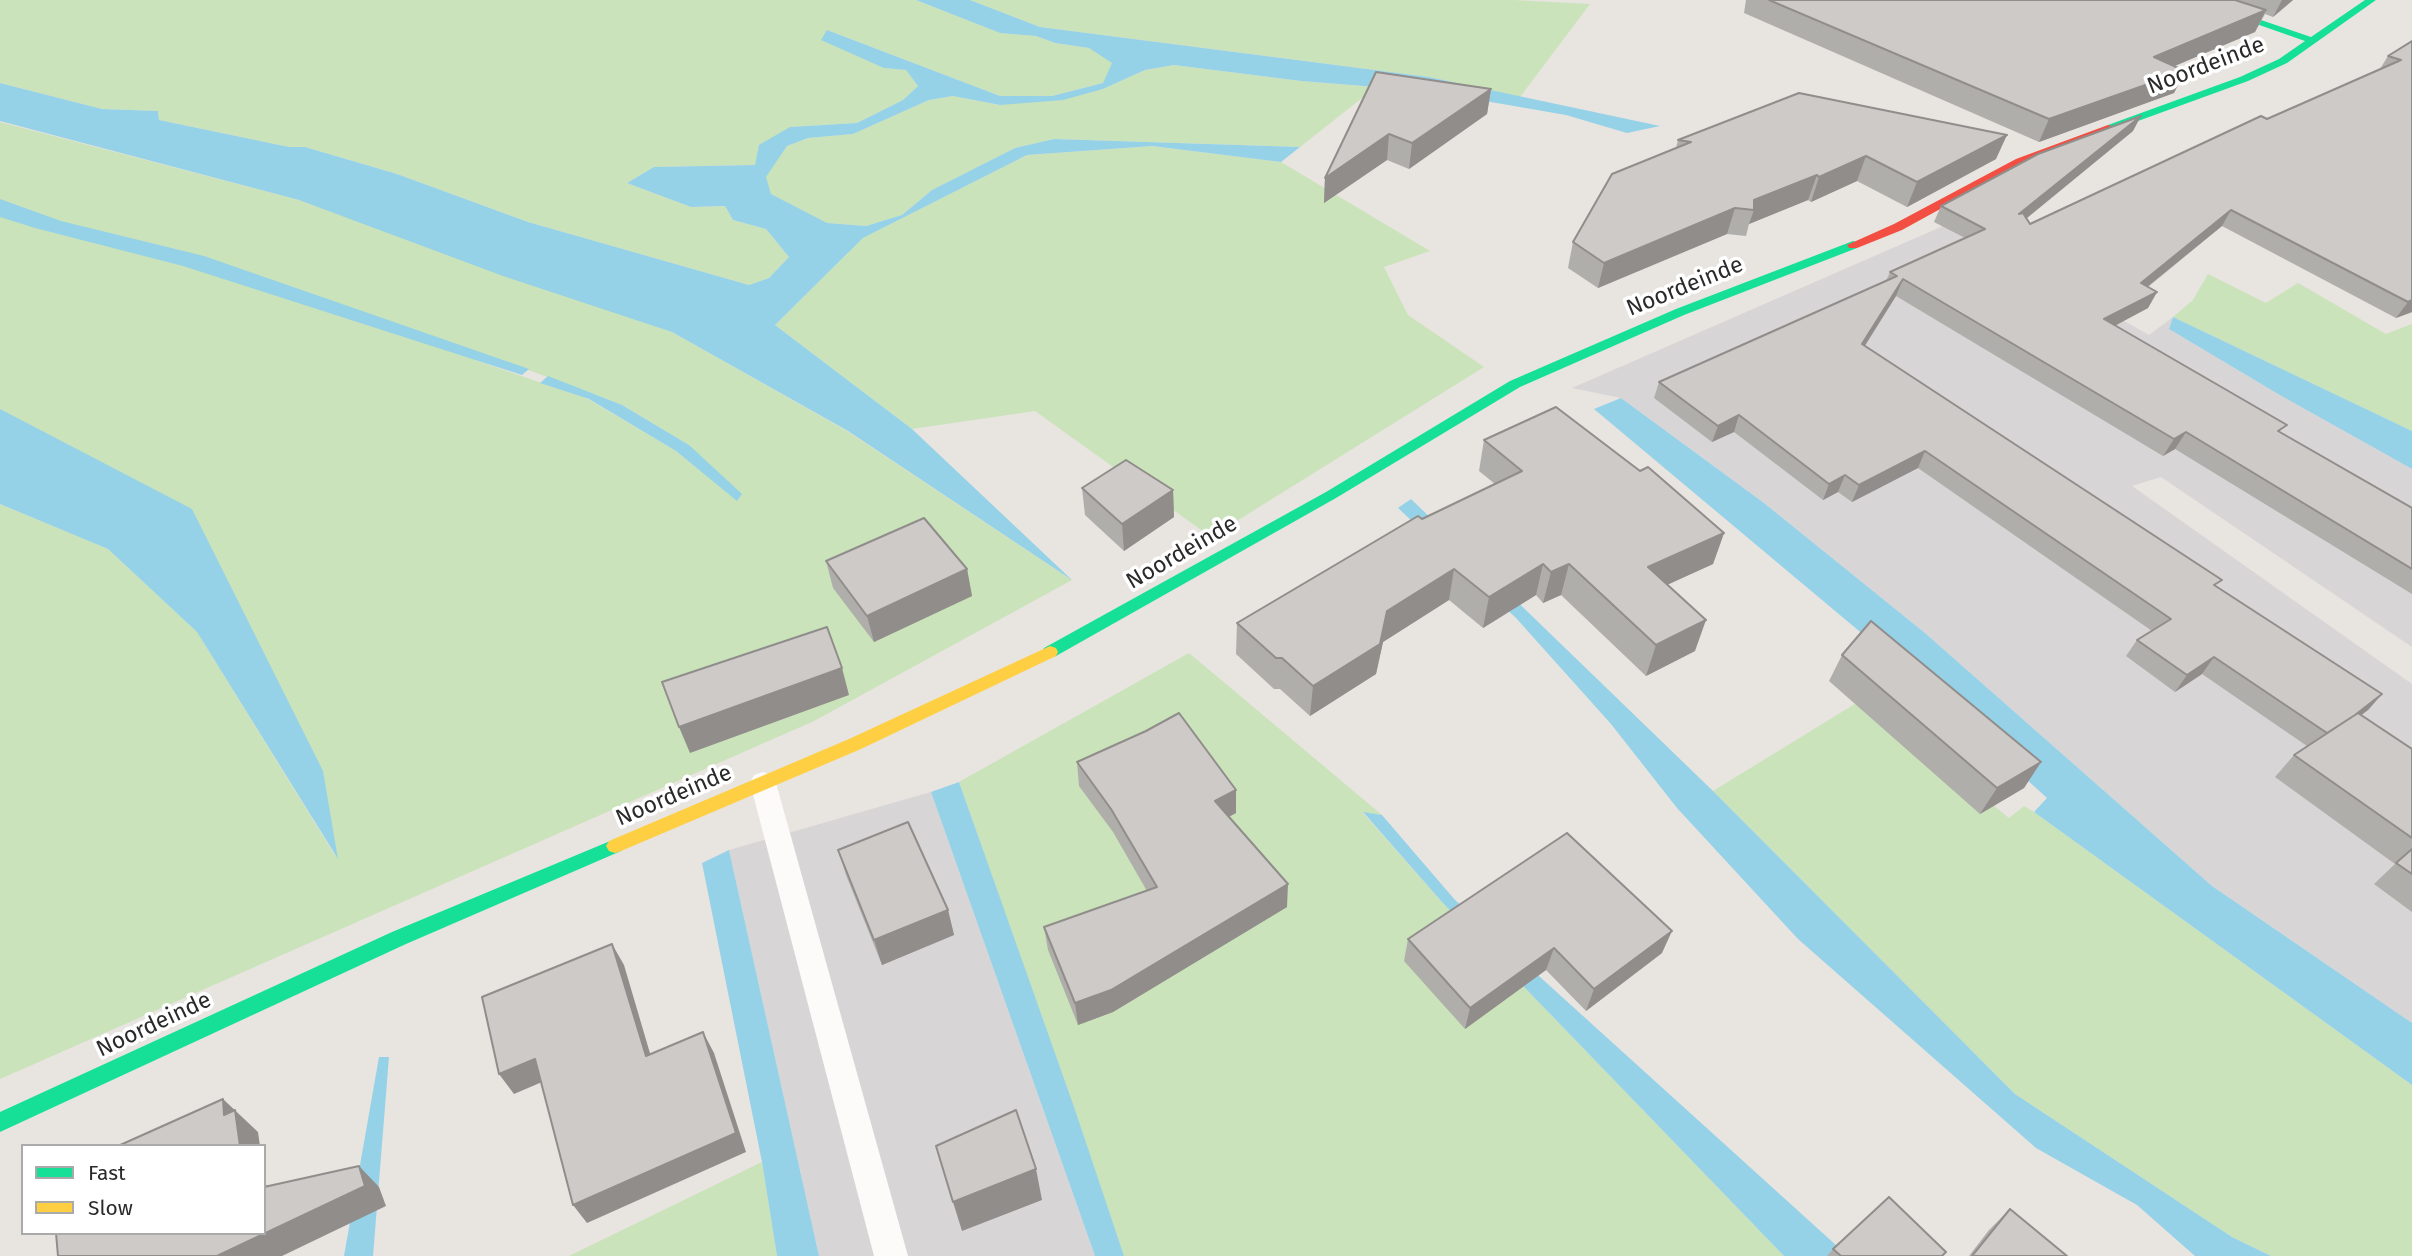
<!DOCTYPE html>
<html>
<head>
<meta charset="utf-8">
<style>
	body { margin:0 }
	#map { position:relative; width:2412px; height:1256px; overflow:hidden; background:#e8e4e0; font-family:"Fira Sans",sans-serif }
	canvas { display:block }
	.legend { position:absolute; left:21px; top:1144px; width:245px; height:91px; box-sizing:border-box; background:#fff; border:2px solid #aaa; margin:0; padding:9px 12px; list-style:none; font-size:21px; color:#2a2a2a }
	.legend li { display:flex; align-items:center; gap:14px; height:35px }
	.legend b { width:35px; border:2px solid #aaa }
</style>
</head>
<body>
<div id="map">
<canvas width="2412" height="1256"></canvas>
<ul class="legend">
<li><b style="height:9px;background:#16e098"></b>Fast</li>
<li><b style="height:9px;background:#ffcf43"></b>Slow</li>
</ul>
</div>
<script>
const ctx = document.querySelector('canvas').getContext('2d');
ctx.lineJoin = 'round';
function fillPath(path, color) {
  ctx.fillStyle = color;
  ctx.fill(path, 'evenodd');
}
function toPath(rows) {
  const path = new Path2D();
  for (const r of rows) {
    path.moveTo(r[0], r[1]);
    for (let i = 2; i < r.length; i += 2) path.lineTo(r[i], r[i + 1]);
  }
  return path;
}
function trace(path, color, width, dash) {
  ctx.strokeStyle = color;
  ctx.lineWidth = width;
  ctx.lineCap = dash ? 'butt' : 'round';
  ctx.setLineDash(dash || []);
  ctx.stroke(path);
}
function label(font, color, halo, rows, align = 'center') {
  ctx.font = font + ' "Fira Sans",sans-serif';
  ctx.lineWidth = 7;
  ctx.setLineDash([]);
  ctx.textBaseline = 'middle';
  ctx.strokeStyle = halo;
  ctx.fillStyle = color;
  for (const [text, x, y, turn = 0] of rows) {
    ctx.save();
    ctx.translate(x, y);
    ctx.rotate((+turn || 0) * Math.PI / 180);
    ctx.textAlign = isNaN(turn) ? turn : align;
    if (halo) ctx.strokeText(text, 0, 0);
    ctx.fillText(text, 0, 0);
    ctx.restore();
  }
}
fillPath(toPath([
	[1950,223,2149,335,2173,317,2169,329,2278,394,2412,469,2412,647,2161,477,2132,486,2412,684,2412,1023,2212,886,1925,633,1764,503,1621,398,1572,388],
	[931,792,1095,1256,819,1256,729,850]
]), '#d8d5d7');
fillPath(toPath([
	[0,0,916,0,1000,33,1036,36,1055,43,1089,48,1113,63,1103,83,1052,96,1000,96,827,30,884,68,906,70,918,86,903,100,857,123,790,127,755,165,654,167,627,183,691,207,725,206,733,220,766,229,789,257,769,278,749,285,528,222,397,174,305,147,289,147,159,120,158,111,102,109,0,83],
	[970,0,1513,0,1590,4,1520,97,1429,77,1040,27],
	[1174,65,1301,81,1376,87,1300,147,1054,139,1015,148,932,190,902,215,866,226,826,223,771,194,765,177,787,146,808,138,853,134,929,100,953,96,1000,105,1103,89,1145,70],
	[0,122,299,200,672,332,847,431,1072,580,814,721,0,1079,0,504,108,549,197,632,336,857,192,509,0,444],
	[486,354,622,405,689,445,737,500,676,451,588,399,475,360],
	[1152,146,1281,162,1430,251,1384,267,1408,315,1484,367,1211,537,1035,411,912,429,775,325,863,238,1027,155],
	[2208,274,2266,303,2298,283,2386,334,2412,324,2412,431,2173,317,2193,300],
	[1189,653,1382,815,1363,813,1442,902,1784,1256,1124,1256,959,782],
	[1863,699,2009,818,2024,806,2034,812,2412,1085,2412,1256,2271,1256,2232,1237,2015,1094,1713,791],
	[762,1162,777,1256,569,1256]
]), '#cae3ba');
fillPath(toPath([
	[916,0,970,0,1040,27,1429,77,1660,126,1627,133,1566,115,1381,83,1376,87,1301,81,1174,65,1145,70,1103,89,1063,100,1000,105,953,96,929,100,853,134,808,138,787,146,766,177,771,194,827,223,866,226,902,215,932,190,1015,148,1054,139,1300,147,1281,162,1152,146,1027,155,863,238,775,325,912,429,1072,580,848,431,672,332,503,276,299,200,0,121,0,83,102,109,158,111,159,120,289,147,305,147,397,174,528,222,749,285,769,278,789,257,766,229,733,220,725,206,691,207,627,183,654,167,755,165,759,145,790,127,857,123,903,100,918,86,906,70,884,68,821,40,827,30,1000,96,1052,96,1103,83,1112,63,1089,48,1055,43,1036,36,1000,33],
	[0,199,61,221,204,256,529,369,522,375,183,266,35,228,0,217],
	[2173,317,2412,431,2412,469,2278,394,2169,329],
	[548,376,622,405,689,445,742,494,737,501,676,451,589,399,540,383],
	[1621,398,1764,503,1925,633,2212,886,2412,1023,2412,1085,2034,812,2047,798,1908,672,1594,409],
	[0,409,192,509,323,771,338,859,197,632,108,549,0,504],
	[1411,499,1713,791,2015,1094,2232,1237,2271,1256,2195,1256,2137,1205,2036,1148,1798,939,1677,808,1611,724,1516,618,1398,508],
	[959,782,1074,1107,1124,1256,1095,1256,931,792],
	[1363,812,1382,815,1455,900,1848,1256,1784,1256,1442,902],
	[729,850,819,1256,777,1256,762,1162,702,863],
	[379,1057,389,1057,373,1256,344,1256]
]), '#95d2e8');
fillPath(toPath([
	[763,772,772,775,776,783,908,1256,874,1256,750,783,754,775,763,772]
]), '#fcfbfa');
fillPath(toPath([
	[2188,0,2202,0,2311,37,2365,0,2376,0,2287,63,2248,81,2116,129,2108,129,2108,125,2240,77,2279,59,2305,41,2188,0],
	[1853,241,1857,242,1857,248,1684,315,1520,387,1336,498,1056,656,1050,658,1044,656,1042,652,1044,648,1326,492,1510,381,1676,309,1853,241],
	[615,839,621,841,624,846,621,851,406,944,0,1132,0,1112,392,932,615,839]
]), '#16e098');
fillPath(toPath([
	[1050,646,1056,648,1058,652,1056,656,861,749,621,851,615,853,609,851,606,846,609,841,849,739,1050,646]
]), '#ffcf43');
fillPath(toPath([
	[2108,125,2117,127,2024,163,1902,230,1857,248,1849,248,1847,245,1894,224,2016,159,2108,125]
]), '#f24e42');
fillPath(toPath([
	[1746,0,2293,0,2273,17,2265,14,2255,32,2174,66,2185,71,2174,93,2039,142,1744,13],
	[2412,41,2412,312,2396,318,2222,226,2148,287,2157,292,2148,308,2115,325,2282,433,2412,508,2412,594,2175,449,2163,456,1896,296,1865,346,2217,588,2382,694,2368,710,2361,715,2412,749,2412,912,2374,884,2395,864,2275,777,2294,755,2307,746,2202,674,2175,692,2126,656,2137,640,2152,631,1918,468,1852,502,1838,492,1823,500,1734,432,1712,442,1654,398,1659,382,1886,281,1890,272,1965,238,1934,222,1941,206,2133,131,2026,219,2030,224,2380,69,2388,56],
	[1376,72,1491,89,1487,114,1409,169,1387,160,1324,203,1325,178],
	[1678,140,1996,159,1907,207,1857,181,1811,202,1808,200,1749,224,1746,236,1727,234,1598,288,1568,268,1573,242,1676,148],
	[1484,440,1640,471,1724,533,1713,564,1667,585,1695,651,1646,676,1561,595,1543,603,1536,595,1483,628,1449,600,1383,642,1376,674,1310,716,1280,689,1274,689,1236,654,1237,623,1422,519,1495,484,1479,471],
	[1082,488,1173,490,1174,517,1124,551,1085,515],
	[826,561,967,569,972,596,874,642,833,588],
	[1842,655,2041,762,2024,788,1980,814,1829,681],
	[1077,762,1236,790,1236,813,1229,817,1287,907,1113,1012,1078,1025,1048,950,1044,927,1147,891,1113,832,1079,786],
	[838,850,948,910,954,935,882,965,846,875],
	[1408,939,1662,953,1586,1011,1546,970,1465,1029,1404,961],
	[2010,1209,2067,1256,1969,1256,1989,1230],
	[1833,1249,1942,1256,1827,1256]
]), '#b0aeab');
fillPath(toPath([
	[2282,0,2293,0,2273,17],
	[2266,10,2255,32,2144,79,2154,57],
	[2185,71,2174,93,2039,142,2049,119],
	[1491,89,1487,114,1409,169,1412,143],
	[2141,116,2133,131,2012,230,2019,214],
	[1389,134,1387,160,1324,203,1325,178],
	[2007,135,1996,159,1907,207,1917,182],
	[1866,156,1857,181,1811,202,1819,177],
	[1817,175,1808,200,1749,224,1754,210,1754,200],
	[1735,208,1727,234,1598,288,1604,263],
	[2231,210,2222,226,2132,299,2141,283],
	[1903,279,1896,296,1855,361,1862,344],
	[2157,292,2148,308,2096,336,2104,319],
	[2412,300,2412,312,2396,318,2408,302],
	[1739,415,1734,432,1712,442,1718,426],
	[2186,432,2175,449,2163,456,2174,439],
	[1925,451,1918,468,1852,502,1859,485],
	[1845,475,1838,492,1823,500,1829,484],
	[1173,490,1174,517,1124,551,1122,524],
	[1724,533,1713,564,1638,598,1648,567],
	[1543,564,1536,595,1483,628,1489,597],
	[1569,564,1561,595,1543,603,1551,572],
	[967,569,972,596,874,642,867,616],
	[1454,569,1449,600,1383,642,1376,674,1310,716,1313,686,1387,611],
	[1706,620,1695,651,1646,676,1656,645],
	[2214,657,2202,674,2175,692,2187,675],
	[842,668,849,695,690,753,679,727],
	[2382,694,2368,710,2314,751,2328,735],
	[2041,762,2024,788,1980,814,1997,788],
	[1236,790,1236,813,1214,824,1215,801],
	[1288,884,1287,907,1113,1012,1078,1025,1075,1003],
	[948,910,954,935,882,965,874,940],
	[1672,931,1662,953,1586,1011,1594,989],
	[612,944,624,965,657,1077,646,1056],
	[1554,948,1546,970,1465,1029,1470,1008],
	[703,1032,714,1053,746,1152,587,1223,573,1205],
	[535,1059,549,1079,514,1094,499,1074],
	[223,1099,258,1132,260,1146,240,1146,224,1115],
	[359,1166,379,1187,386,1206,282,1256,217,1256],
	[1036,1169,1042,1200,962,1231,953,1202],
	[264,1172,271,1212,264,1206]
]), '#908d8b');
const building = toPath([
	[1769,0,2235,0,2266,10,2154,57,2185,71,2049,119,1769,0],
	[2412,41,2412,300,2408,302,2231,210,2141,283,2157,292,2104,319,2287,425,2278,431,2412,508,2412,569,2186,432,2174,439,1903,279,1862,344,2222,580,2214,585,2382,694,2355,715,2327,733,2214,657,2187,675,2137,640,2171,619,1925,451,1859,485,1845,475,1829,484,1739,415,1718,426,1659,382,1897,276,1890,272,1985,229,1941,206,2038,154,2141,116,2019,214,2023,213,2030,224,2261,116,2267,119,2401,60,2388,56,2412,41],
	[1376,72,1491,89,1412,143,1389,134,1325,178,1376,72],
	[1799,93,2007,135,1917,182,1866,156,1819,177,1817,175,1754,200,1754,210,1735,208,1604,263,1573,242,1612,174,1691,142,1678,140,1799,93],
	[1556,407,1640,471,1648,467,1724,533,1648,567,1706,620,1656,645,1569,564,1551,572,1543,564,1489,597,1454,569,1387,611,1380,644,1313,686,1282,658,1276,658,1237,623,1418,516,1422,519,1522,471,1484,440,1556,407],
	[1126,460,1173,490,1122,524,1082,488,1126,460],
	[924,518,967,569,867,616,826,561,924,518],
	[1871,621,2041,762,1997,788,1842,655,1871,621],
	[827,627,842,668,679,727,662,682,827,627],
	[1179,713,1236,790,1215,801,1288,884,1111,990,1075,1003,1044,927,1157,887,1111,809,1077,762,1146,731,1179,713],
	[2358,713,2412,749,2412,838,2294,755,2358,713],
	[908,822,948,910,874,940,838,850,908,822],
	[1567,833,1672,931,1594,989,1554,948,1470,1008,1408,939,1567,833],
	[2412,849,2412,874,2396,863,2412,849],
	[612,944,646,1056,703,1032,736,1133,573,1205,535,1059,499,1074,482,997,612,944],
	[223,1099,224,1115,235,1110,240,1146,118,1146,223,1099],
	[1016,1110,1036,1169,953,1202,936,1146,1016,1110],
	[359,1166,365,1186,217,1256,58,1256,56,1233,264,1233,264,1187,359,1166],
	[1889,1197,1946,1252,1942,1256,1841,1256,1833,1249,1889,1197],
	[2010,1209,2067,1256,1972,1256,2010,1209]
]);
fillPath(building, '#cdcac7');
trace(building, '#908d8b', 2);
label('23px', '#2a2a2a', '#fff', [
	["Noordeinde",2206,66,-21],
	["Noordeinde",1685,287,-22],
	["Noordeinde",1182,553,-30],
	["Noordeinde",674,796,-23],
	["Noordeinde",154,1025,-25]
]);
</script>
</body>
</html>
